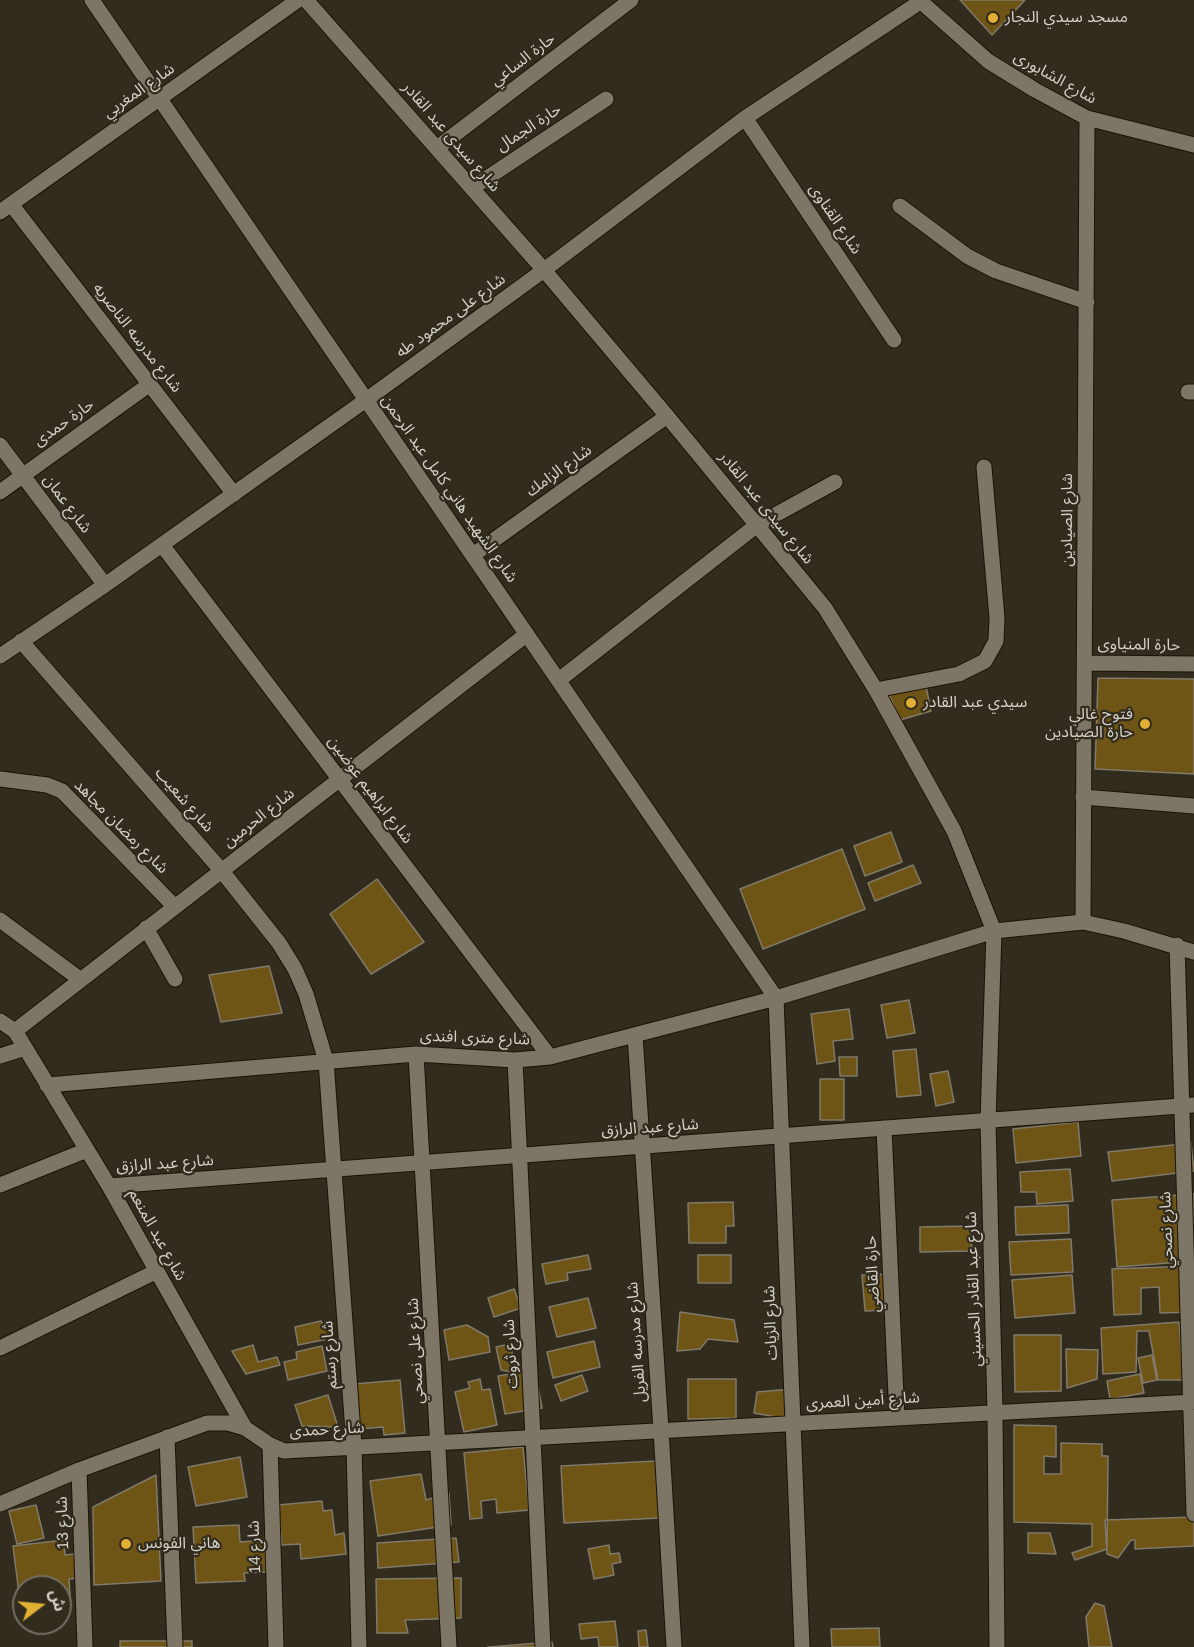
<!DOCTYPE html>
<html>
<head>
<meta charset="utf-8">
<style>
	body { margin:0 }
	#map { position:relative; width:1194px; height:1647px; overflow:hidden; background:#322c1e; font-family:Arial,"Noto Sans Arabic",sans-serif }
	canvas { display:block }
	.north { position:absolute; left:12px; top:1575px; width:60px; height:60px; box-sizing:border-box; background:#322c1e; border:2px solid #736e62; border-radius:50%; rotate:74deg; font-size:16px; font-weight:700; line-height:24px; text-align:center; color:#d5d1c9 }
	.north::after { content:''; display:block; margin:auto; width:21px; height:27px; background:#e1af34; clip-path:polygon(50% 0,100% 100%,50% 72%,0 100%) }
</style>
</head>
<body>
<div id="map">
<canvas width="1194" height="1647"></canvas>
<div class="north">ش</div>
</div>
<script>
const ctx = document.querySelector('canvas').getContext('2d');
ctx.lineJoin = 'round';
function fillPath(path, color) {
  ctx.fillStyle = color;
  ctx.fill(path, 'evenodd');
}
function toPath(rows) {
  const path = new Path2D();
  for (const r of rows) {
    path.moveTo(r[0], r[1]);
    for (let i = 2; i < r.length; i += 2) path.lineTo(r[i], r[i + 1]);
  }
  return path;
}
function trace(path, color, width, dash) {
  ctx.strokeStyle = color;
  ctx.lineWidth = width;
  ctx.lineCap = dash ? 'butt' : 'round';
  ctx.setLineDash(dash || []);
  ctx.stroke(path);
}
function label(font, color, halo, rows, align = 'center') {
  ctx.font = font + ' Arial,"Noto Sans Arabic",sans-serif';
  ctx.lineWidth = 4.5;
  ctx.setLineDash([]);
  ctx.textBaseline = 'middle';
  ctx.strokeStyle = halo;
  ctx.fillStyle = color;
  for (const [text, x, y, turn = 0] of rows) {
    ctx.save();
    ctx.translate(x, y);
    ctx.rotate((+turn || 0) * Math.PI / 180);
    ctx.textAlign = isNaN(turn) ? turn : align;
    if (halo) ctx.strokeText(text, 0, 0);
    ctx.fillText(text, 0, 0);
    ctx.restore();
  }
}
const building = toPath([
	[960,0,1025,0,992,35,960,0],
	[1098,678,1194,679,1194,774,1095,769,1098,678],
	[926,686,931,711,900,720,889,694,926,686],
	[891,832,902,862,865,876,854,846,891,832],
	[842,849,865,909,763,949,740,889,842,849],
	[913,865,921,883,875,901,868,883,913,865],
	[377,879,424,942,371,974,330,914,377,879],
	[269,966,282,1013,221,1022,209,975,269,966],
	[909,1000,915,1033,887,1038,881,1005,909,1000],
	[849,1009,853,1039,833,1041,835,1061,817,1064,811,1014,849,1009],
	[916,1049,921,1095,897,1097,893,1051,916,1049],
	[839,1057,857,1057,857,1076,840,1076,839,1057],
	[948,1071,954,1102,936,1106,930,1074,948,1071],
	[820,1079,844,1079,844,1120,820,1120,820,1079],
	[1078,1122,1081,1156,1016,1163,1013,1129,1078,1122],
	[1191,1143,1194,1171,1112,1181,1108,1152,1191,1143],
	[1070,1169,1073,1201,1037,1204,1036,1192,1021,1192,1020,1172,1070,1169],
	[1194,1194,1194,1261,1117,1267,1112,1200,1194,1194],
	[733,1202,734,1226,726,1226,726,1243,689,1243,688,1203,733,1202],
	[1068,1205,1069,1233,1016,1235,1015,1207,1068,1205],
	[971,1226,972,1251,920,1252,920,1227,971,1226],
	[1071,1239,1073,1272,1011,1275,1009,1242,1071,1239],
	[588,1255,591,1269,567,1273,568,1280,546,1284,542,1264,588,1255],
	[698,1255,731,1255,731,1283,698,1283,698,1255],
	[1194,1266,1194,1312,1160,1313,1159,1287,1141,1288,1141,1314,1114,1315,1112,1269,1194,1266],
	[886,1274,889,1310,865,1311,862,1275,886,1274],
	[1072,1275,1075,1313,1015,1318,1012,1280,1072,1275],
	[514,1289,521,1308,494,1317,488,1298,514,1289],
	[588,1298,596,1328,557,1337,549,1307,588,1298],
	[680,1312,734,1320,738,1342,708,1339,700,1349,677,1351,680,1312],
	[321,1321,333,1338,298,1345,295,1327,321,1321],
	[1179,1322,1184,1380,1158,1380,1149,1331,1137,1331,1136,1372,1103,1374,1101,1328,1179,1322],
	[467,1325,488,1337,490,1352,449,1360,444,1330,467,1325],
	[1014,1335,1061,1335,1061,1391,1015,1392,1014,1335],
	[594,1341,600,1367,553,1378,547,1352,594,1341],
	[510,1344,517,1373,501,1370,496,1347,510,1344],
	[253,1345,258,1362,277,1357,280,1365,246,1374,232,1351,253,1345],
	[322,1346,327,1371,288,1380,284,1362,297,1359,296,1352,322,1346],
	[1066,1349,1098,1350,1097,1379,1067,1388,1066,1349],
	[1152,1355,1157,1380,1143,1383,1138,1358,1152,1355],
	[535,1370,542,1408,505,1414,498,1376,535,1370],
	[1140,1374,1144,1393,1110,1399,1107,1381,1140,1374],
	[582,1375,588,1391,561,1401,555,1385,582,1375],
	[480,1379,482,1390,490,1389,497,1425,464,1432,455,1392,470,1388,468,1382,480,1379],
	[688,1379,736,1379,736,1418,688,1419,688,1379],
	[400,1380,405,1433,384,1435,383,1427,359,1429,355,1384,400,1380],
	[792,1389,787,1419,754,1413,757,1392,792,1389],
	[328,1395,338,1427,302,1426,295,1405,328,1395],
	[1014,1425,1056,1426,1056,1457,1044,1456,1044,1474,1061,1474,1061,1443,1102,1444,1102,1456,1108,1456,1107,1549,1075,1560,1072,1553,1092,1546,1092,1524,1014,1522,1014,1425],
	[523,1447,529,1510,497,1513,496,1499,481,1501,482,1518,470,1519,464,1453,523,1447],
	[240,1457,247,1497,196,1506,188,1467,240,1457],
	[656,1461,659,1518,564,1523,561,1466,656,1461],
	[421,1474,426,1500,449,1493,451,1525,378,1536,370,1481,421,1474],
	[156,1475,161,1581,94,1585,93,1507,156,1475],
	[322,1501,323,1511,332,1510,335,1535,344,1533,346,1554,301,1559,300,1544,282,1545,278,1505,322,1501],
	[36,1505,44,1538,17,1544,9,1511,36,1505],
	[1194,1517,1194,1546,1135,1549,1135,1540,1131,1540,1118,1558,1107,1554,1105,1520,1194,1517],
	[239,1525,240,1542,265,1540,266,1572,244,1573,245,1581,196,1583,193,1527,239,1525],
	[1028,1533,1050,1533,1056,1554,1028,1553,1028,1533],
	[456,1538,459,1562,378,1568,377,1543,456,1538],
	[64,1540,65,1555,74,1554,77,1578,69,1579,70,1596,60,1597,60,1587,24,1587,24,1601,20,1602,13,1546,64,1540],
	[609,1545,610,1554,619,1553,621,1562,612,1564,614,1575,594,1579,588,1549,609,1545],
	[461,1578,461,1618,405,1620,408,1633,377,1633,376,1579,461,1578],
	[1095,1603,1104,1606,1112,1647,1089,1647,1086,1617,1095,1603],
	[615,1621,618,1647,599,1647,598,1637,581,1639,579,1624,615,1621],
	[879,1628,880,1647,832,1647,831,1629,879,1628],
	[646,1630,648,1647,639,1647,638,1631,646,1630],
	[120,1641,192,1641,192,1647,120,1647,120,1641],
	[552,1642,553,1647,488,1647,552,1642]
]);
fillPath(building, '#6e5415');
trace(building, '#81796a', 1.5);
const minor = toPath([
	[92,0,776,998,802,1647],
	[919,0,988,61,1035,90,1087,118,1194,145],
	[745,118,894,340],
	[437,148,631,0],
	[472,188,606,99],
	[11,204,234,494],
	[900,206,967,256,996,271,1087,302],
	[0,212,298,0],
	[1188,392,1194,392],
	[0,445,105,585],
	[0,492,150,384],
	[162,545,550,1057],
	[473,555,667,416],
	[21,641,221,870,279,943,295,969,306,994,326,1061,354,1446,359,1647],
	[0,656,105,585,366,400,544,270,745,118,920,2],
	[1085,663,1194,664],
	[559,680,757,525,835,482],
	[876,690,959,674,985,661,996,641,997,618,984,467],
	[0,779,47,785,62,791,174,906],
	[1083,797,1194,806],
	[0,920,81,980],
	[1083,922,1087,118],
	[146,928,175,979],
	[1177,945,1194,1514],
	[0,1021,15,1031,109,1186,245,1428],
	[15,1031,527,634],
	[635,1035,661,1430,674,1647],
	[416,1054,449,1647],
	[0,1056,25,1048],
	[515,1060,543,1647],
	[47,1085,416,1054,515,1060,550,1057,776,998,994,931,988,1121,995,1413,997,1647],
	[884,1128,897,1418],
	[0,1185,87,1150],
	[109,1186,1194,1105],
	[0,1348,157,1271],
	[167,1437,175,1647],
	[270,1445,276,1647],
	[79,1470,85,1647],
	[0,1504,79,1470,207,1423,228,1423,245,1428,270,1445,284,1451,1194,1402]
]);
const tertiary = toPath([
	[306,0,544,270,667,416,825,608,876,690,954,831,994,931,1083,922,1124,931,1194,952]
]);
trace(minor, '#1a1407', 17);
trace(tertiary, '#1a1407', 17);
trace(minor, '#7d7566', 15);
trace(tertiary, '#7d7566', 15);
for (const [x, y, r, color] of [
	[993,18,6,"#e1af34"],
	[911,703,6,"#e1af34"],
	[1145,724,6,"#e1af34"],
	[126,1544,6,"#e1af34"]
]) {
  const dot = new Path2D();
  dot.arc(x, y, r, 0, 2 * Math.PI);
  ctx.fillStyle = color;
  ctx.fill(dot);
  trace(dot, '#322c1e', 2);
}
label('16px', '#d5d1c9', '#322c1e', [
	["مسجد سيدي النجار",1005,18],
	["سيدي عبد القادر",923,703],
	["فتوح غالي",1133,715,"right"],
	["حارة الصيادين",1133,733,"right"],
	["هاني الفونس",138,1544]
], 'left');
label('16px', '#d5d1c9', '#322c1e', [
	["حارة الساعي",523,60,-37],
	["شارع الشابورى",1055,78,29],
	["شارع المغربي",139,91,-35],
	["حارة الجمال",529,128,-33],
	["شارع سيدى عبد القادر",451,137,49],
	["شارع القناوى",835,219,56],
	["شارع على محمود طه",451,316,-36],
	["شارع مدرسه الناصريه",137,338,52],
	["حارة حمدى",64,423,-35],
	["شارع الزامك",559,471,-36],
	["شارع الشهيد هاني كامل عبد الرحمن",449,489,55],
	["شارع عمان",67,504,53],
	["شارع سيدى عبد القادر",766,508,51],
	["شارع الصيادين",1068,520,-90],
	["حارة المنياوى",1139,645,1],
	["شارع ابراهيم عوضين",370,790,53],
	["شارع شعيب",184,800,49],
	["شارع الحرمين",259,818,-38],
	["شارع رمضان مجاهد",121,827,45],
	["شارع مترى افندى",475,1038,2],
	["شارع عبد الرازق",650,1128,-4],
	["شارع عبد الرازق",165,1164,-4],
	["شارع نصحي",1167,1230,-92],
	["شارع عبد المنعم",157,1235,61],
	["حارة القاضي",873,1274,-93],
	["شارع عبد القادر الحسيني",974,1289,-92],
	["شارع الزيات",771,1323,-92],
	["شارع مدرسه الفريل",637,1342,-94],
	["شارع على نصحي",416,1351,-93],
	["شارع ثروت",511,1354,-93],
	["شارع رستم",330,1355,-94],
	["شارع أمين العمرى",863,1401,-3],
	["شارع حمدى",327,1430,-3],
	["شارع 13",63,1523,-92],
	["شارع 14",255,1547,-92]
]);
</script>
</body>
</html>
